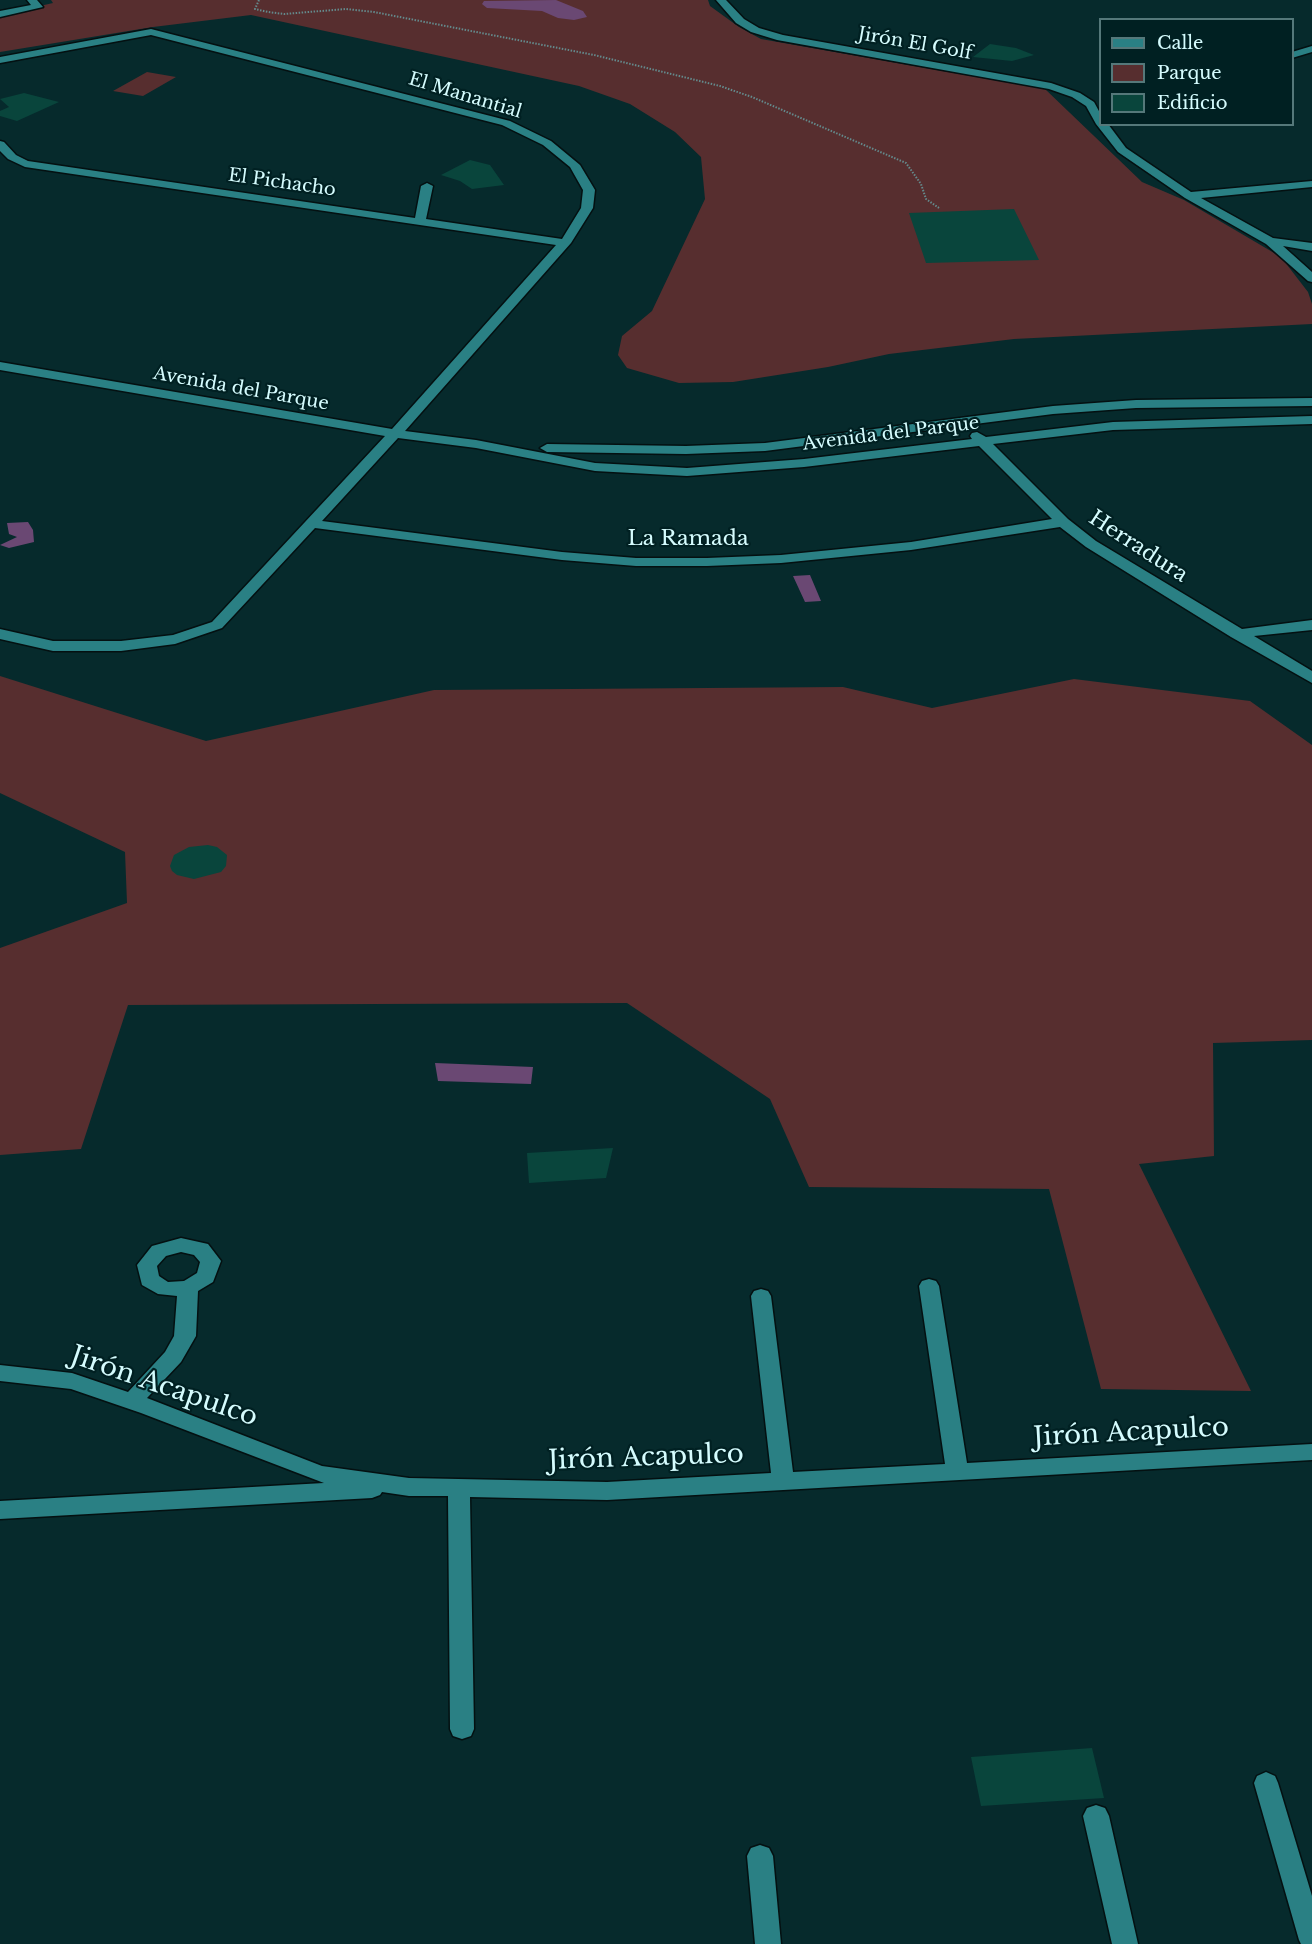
<!DOCTYPE html>
<html>
<head>
<meta charset="utf-8">
<style>
	body { margin:0 }
	#map { position:relative; width:1312px; height:1944px; overflow:hidden; background:#062a2c; font-family:"Libre Baskerville",serif }
	canvas { display:block }
	.legend { position:absolute; left:1099px; top:18px; width:195px; height:108px; box-sizing:border-box; background:#002022; border:2px solid #55787a; margin:0; padding:8px 10px; list-style:none; font-size:18px; color:#d5fcfe }
	.legend li { display:flex; align-items:center; gap:12px; height:30px }
	.legend b { width:30px; border:2px solid #55787a }
</style>
</head>
<body>
<div id="map">
<canvas width="1312" height="1944"></canvas>
<ul class="legend">
<li><b style="height:8px;background:#2a8084"></b>Calle</li>
<li><b style="height:16px;background:#572e2f"></b>Parque</li>
<li><b style="height:16px;background:#09453c"></b>Edificio</li>
</ul>
</div>
<script>
const ctx = document.querySelector('canvas').getContext('2d');
ctx.lineJoin = 'round';
function fillPath(path, color) {
  ctx.fillStyle = color;
  ctx.fill(path, 'evenodd');
}
function toPath(rows) {
  const path = new Path2D();
  for (const r of rows) {
    path.moveTo(r[0], r[1]);
    for (let i = 2; i < r.length; i += 2) path.lineTo(r[i], r[i + 1]);
  }
  return path;
}
function trace(path, color, width, dash) {
  ctx.strokeStyle = color;
  ctx.lineWidth = width;
  ctx.lineCap = dash ? 'butt' : 'round';
  ctx.setLineDash(dash || []);
  ctx.stroke(path);
}
function label(font, color, halo, rows, align = 'center') {
  ctx.font = font + ' "Libre Baskerville",serif';
  ctx.lineWidth = 4.5;
  ctx.setLineDash([]);
  ctx.textBaseline = 'middle';
  ctx.strokeStyle = halo;
  ctx.fillStyle = color;
  for (const [text, x, y, turn = 0] of rows) {
    ctx.save();
    ctx.translate(x, y);
    ctx.rotate((+turn || 0) * Math.PI / 180);
    ctx.textAlign = isNaN(turn) ? turn : align;
    if (halo) ctx.strokeText(text, 0, 0);
    ctx.fillText(text, 0, 0);
    ctx.restore();
  }
}
fillPath(toPath([
	[51,0,708,0,710,6,739,27,761,39,1045,89,1142,182,1184,200,1281,257,1308,292,1312,304,1312,324,1014,339,889,354,828,367,733,382,679,383,627,368,618,355,622,336,652,311,705,199,701,157,675,132,630,104,579,86,251,15,153,27,0,52,0,15,53,3],
	[147,72,176,77,143,96,113,91],
	[0,676,206,741,434,690,843,687,932,708,1074,679,1250,701,1312,745,1312,1040,1213,1043,1214,1156,1139,1164,1251,1391,1101,1389,1049,1189,809,1187,770,1099,627,1003,128,1005,81,1149,0,1155,0,948,127,903,125,852,0,793]
]), '#572e2f');
fillPath(toPath([
	[556,0,583,11,587,17,574,20,558,18,542,11,487,8,482,4,484,1],
	[28,522,33,530,34,542,9,548,0,545,17,537,9,534,7,523],
	[810,575,821,601,805,602,793,576],
	[435,1063,533,1067,531,1084,438,1081]
]), '#6a4873');
fillPath(toPath([
	[990,44,1016,48,1034,55,1012,61,973,57],
	[24,93,59,102,17,121,0,116,0,111,9,107,0,99],
	[470,160,490,165,504,185,472,189,460,181,441,175],
	[1014,209,1039,260,926,263,909,213],
	[208,845,217,847,227,855,226,866,221,872,194,879,177,875,172,871,170,866,174,855,189,847],
	[613,1148,606,1178,529,1183,527,1153],
	[1092,1748,1104,1798,981,1806,971,1757]
]), '#09453c');
const minor = toPath([
	[27,0,37,0,43,7,0,17,0,11,31,5,27,0],
	[716,0,726,0,744,19,759,28,783,35,1051,83,1080,93,1094,102,1100,113,1100,124,1108,124,1126,148,1191,192,1312,181,1312,187,1201,198,1273,238,1312,243,1312,251,1283,246,1312,272,1312,282,1308,281,1266,244,1185,198,1118,152,1096,124,1086,106,1072,97,1049,89,777,40,751,32,736,23,716,0],
	[151,29,510,121,551,141,580,165,595,190,593,208,571,243,405,431,476,440,595,463,687,468,804,459,972,439,970,436,972,433,977,432,986,437,1113,422,1312,416,1312,424,1113,430,993,444,1068,519,1096,541,1242,629,1312,620,1312,630,1254,636,1312,671,1312,683,1231,637,1086,547,1060,527,911,550,781,563,707,566,636,566,562,560,315,528,222,628,175,644,121,651,53,651,0,639,0,629,53,641,121,641,173,635,212,622,385,436,0,370,0,362,392,429,556,245,25,167,8,159,0,151,0,141,4,142,16,155,28,161,415,218,421,186,427,183,433,186,426,219,562,239,581,208,583,190,570,167,543,145,502,125,151,35,0,63,0,57,151,29],
	[398,438,476,448,595,471,687,476,804,467,979,446,1052,519,911,542,781,555,707,558,636,558,562,552,322,521,398,438],
	[1312,46,1312,52,1292,58,1292,52,1312,46],
	[1312,398,1312,406,1136,408,1053,414,765,451,686,454,547,452,540,448,547,444,686,446,765,443,1053,406,1136,400,1312,398],
	[181,1238,208,1244,221,1261,213,1282,198,1291,196,1336,181,1362,147,1398,322,1466,409,1478,607,1482,771,1473,751,1296,754,1291,761,1289,768,1291,771,1296,793,1472,945,1464,919,1286,922,1281,929,1279,936,1281,939,1286,967,1463,1312,1444,1312,1460,607,1500,470,1497,474,1729,471,1736,462,1739,453,1736,450,1729,448,1496,409,1496,382,1492,380,1495,372,1498,0,1519,0,1501,324,1483,141,1413,71,1389,0,1381,0,1365,72,1373,128,1392,165,1352,174,1336,177,1296,158,1294,142,1285,137,1265,152,1246,181,1238],
	[181,1252,194,1255,200,1262,197,1273,184,1281,168,1282,159,1276,157,1266,166,1256,181,1252],
	[1266,1772,1275,1776,1278,1783,1312,1896,1312,1944,1301,1944,1299,1940,1254,1783,1257,1776,1266,1772],
	[1096,1805,1105,1808,1109,1816,1138,1944,1112,1944,1083,1816,1087,1808,1096,1805],
	[760,1845,769,1848,773,1856,781,1944,755,1944,747,1856,751,1848,760,1845]
]);
trace(minor, '#041011', 3);
trace(toPath([
	[259,0,255,9,268,12,284,14,346,9,374,12,594,55,720,86,752,97,906,163,921,184,926,199,939,208]
]), '#648a8c', 2, [1.5, 1.5]);
fillPath(minor, '#2a8084');
label('18px', '#d5fcfe', '#002022', [
	["Jirón El Golf",915,44,10],
	["El Manantial",465,96,17],
	["El Pichacho",282,183,8],
	["Avenida del Parque",241,389,10],
	["Avenida del Parque",891,434,-7]
]);
label('21px', '#d5fcfe', '#002022', [
	["La Ramada",688,539],
	["Herradura",1138,547,33]
]);
label('26px', '#d5fcfe', '#002022', [
	["Jirón Acapulco",164,1387,19],
	["Jirón Acapulco",1131,1433,-3],
	["Jirón Acapulco",646,1458,-2]
]);
</script>
</body>
</html>
